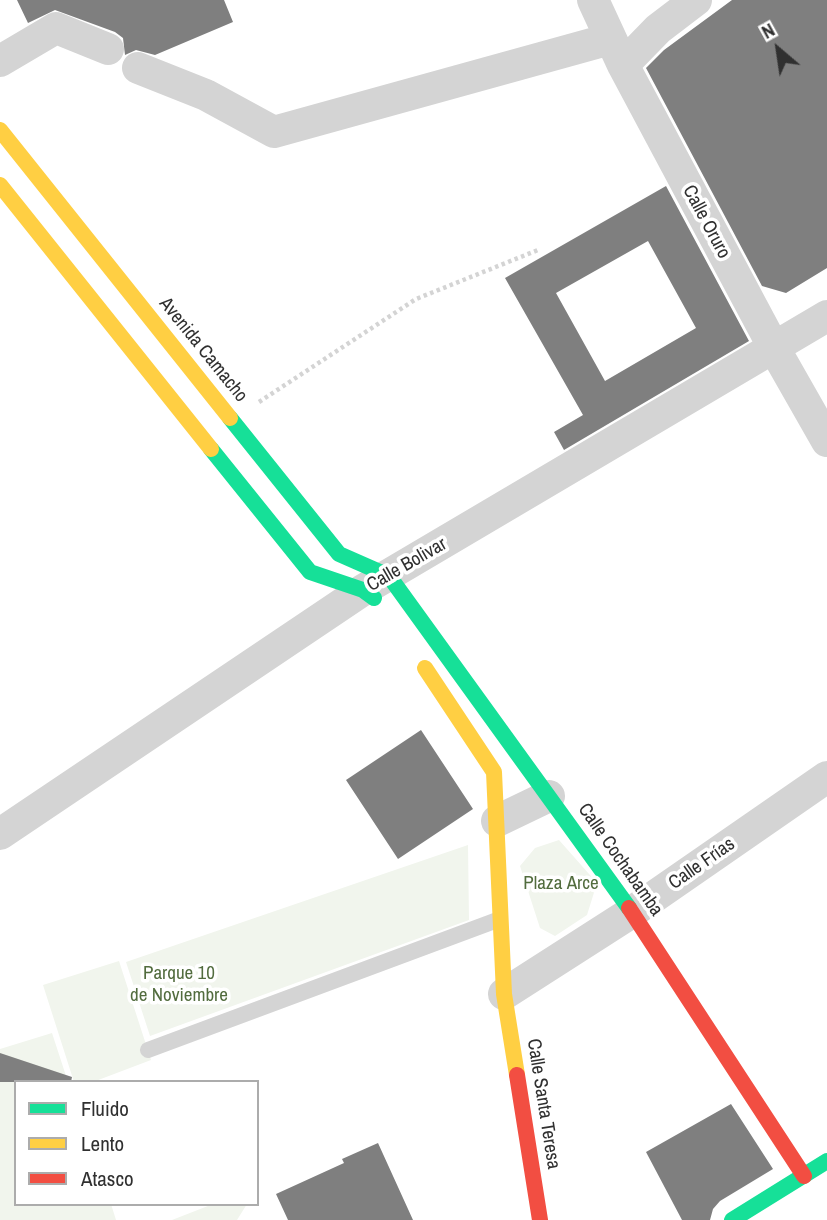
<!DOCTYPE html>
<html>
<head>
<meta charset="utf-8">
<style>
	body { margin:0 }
	#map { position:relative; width:827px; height:1220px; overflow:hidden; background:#fff; font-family:"Archivo Narrow",sans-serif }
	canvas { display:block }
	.legend { position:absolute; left:14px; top:1080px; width:245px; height:126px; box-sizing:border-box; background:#fff; border:2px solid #acacac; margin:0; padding:9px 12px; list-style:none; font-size:21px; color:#303030 }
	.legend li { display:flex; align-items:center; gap:14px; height:35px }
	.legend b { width:35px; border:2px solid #acacac }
	.north { position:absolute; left:743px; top:14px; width:70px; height:70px; -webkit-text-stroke:5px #fff; paint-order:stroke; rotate:331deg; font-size:19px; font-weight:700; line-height:28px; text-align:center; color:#303030 }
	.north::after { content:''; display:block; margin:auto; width:24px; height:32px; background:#303030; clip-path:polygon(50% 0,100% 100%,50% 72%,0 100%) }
</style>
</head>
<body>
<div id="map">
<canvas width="827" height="1220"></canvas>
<ul class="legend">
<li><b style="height:9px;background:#16e098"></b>Fluido</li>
<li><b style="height:9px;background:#ffcf43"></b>Lento</li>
<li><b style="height:9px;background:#f24e42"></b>Atasco</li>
</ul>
<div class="north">N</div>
</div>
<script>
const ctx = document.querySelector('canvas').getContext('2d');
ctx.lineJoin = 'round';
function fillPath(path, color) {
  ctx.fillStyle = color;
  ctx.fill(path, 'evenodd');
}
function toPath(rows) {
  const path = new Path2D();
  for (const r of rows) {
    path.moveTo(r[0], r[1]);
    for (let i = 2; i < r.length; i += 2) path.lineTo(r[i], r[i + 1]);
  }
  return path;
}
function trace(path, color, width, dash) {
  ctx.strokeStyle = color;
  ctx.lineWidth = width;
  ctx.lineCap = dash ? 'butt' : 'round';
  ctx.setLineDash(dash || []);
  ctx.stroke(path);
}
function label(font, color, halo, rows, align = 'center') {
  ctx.font = font + ' "Archivo Narrow",sans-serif';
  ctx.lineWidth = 7;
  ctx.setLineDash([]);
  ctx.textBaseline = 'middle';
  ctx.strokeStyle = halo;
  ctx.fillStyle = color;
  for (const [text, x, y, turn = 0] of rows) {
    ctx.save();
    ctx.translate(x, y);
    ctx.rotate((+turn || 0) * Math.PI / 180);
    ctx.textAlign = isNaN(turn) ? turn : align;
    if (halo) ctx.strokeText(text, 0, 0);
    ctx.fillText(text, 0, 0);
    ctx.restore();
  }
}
fillPath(toPath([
	[559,840,597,883,587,915,555,936,540,928,520,866,535,848],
	[468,845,469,920,150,1036,126,962],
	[119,961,151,1060,93,1082,74,1082,43,985],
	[52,1033,68,1082,16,1082,16,1204,111,1204,116,1220,0,1220,0,1049],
	[213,1204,247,1204,237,1220,172,1220]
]), '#f1f5ed');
fillPath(toPath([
	[17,0,224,0,233,22,155,55,136,50,125,55,123,38,115,32,55,10,28,23],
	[732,0,827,0,827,268,786,293,762,286,646,68,664,50],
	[666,186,749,341,564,450,554,432,583,415,505,278],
	[648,241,696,328,605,381,556,293],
	[421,730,473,809,398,859,346,780],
	[0,1053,72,1077,71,1082,0,1082],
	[731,1104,773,1169,720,1201,713,1209,710,1220,682,1220,646,1152],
	[378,1143,413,1220,288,1220,276,1194,344,1163,342,1159]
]), '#7f7f7f');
trace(toPath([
	[259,402,416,299,538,250]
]), '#d4d4d4', 4.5, [3.5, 3.5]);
trace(toPath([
	[148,1050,500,919]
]), '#d4d4d4', 16);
trace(toPath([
	[593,0,623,65,774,348,827,441],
	[0,61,56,28,108,49],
	[623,65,658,29,696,0],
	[138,68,206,95,274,132,610,39],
	[497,821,549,796],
	[0,834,363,590,827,316],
	[504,994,632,912,827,777]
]), '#d4d4d4', 32);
trace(toPath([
	[230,418,339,554,389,576,629,908],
	[211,449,310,572,363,590,374,598],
	[732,1220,827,1161]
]), '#16e098', 16);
trace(toPath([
	[0,130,230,418],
	[0,185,211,449],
	[425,668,494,772,504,994,517,1075]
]), '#ffcf43', 16);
trace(toPath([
	[629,908,804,1176],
	[517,1075,540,1220]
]), '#f24e42', 16);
label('19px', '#303030', '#fff', [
	["Calle Oruro",706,222,62],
	["Avenida Camacho",203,350,51],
	["Calle Bolivar",407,565,-30],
	["Calle Cochabamba",620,860,55],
	["Calle Frías",702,864,-35],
	["Calle Santa Teresa",543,1104,81]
]);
label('19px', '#526c3e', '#fff', [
	["Plaza Arce",561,884],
	["Parque 10",179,974],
	["de Noviembre",179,996]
]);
</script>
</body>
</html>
